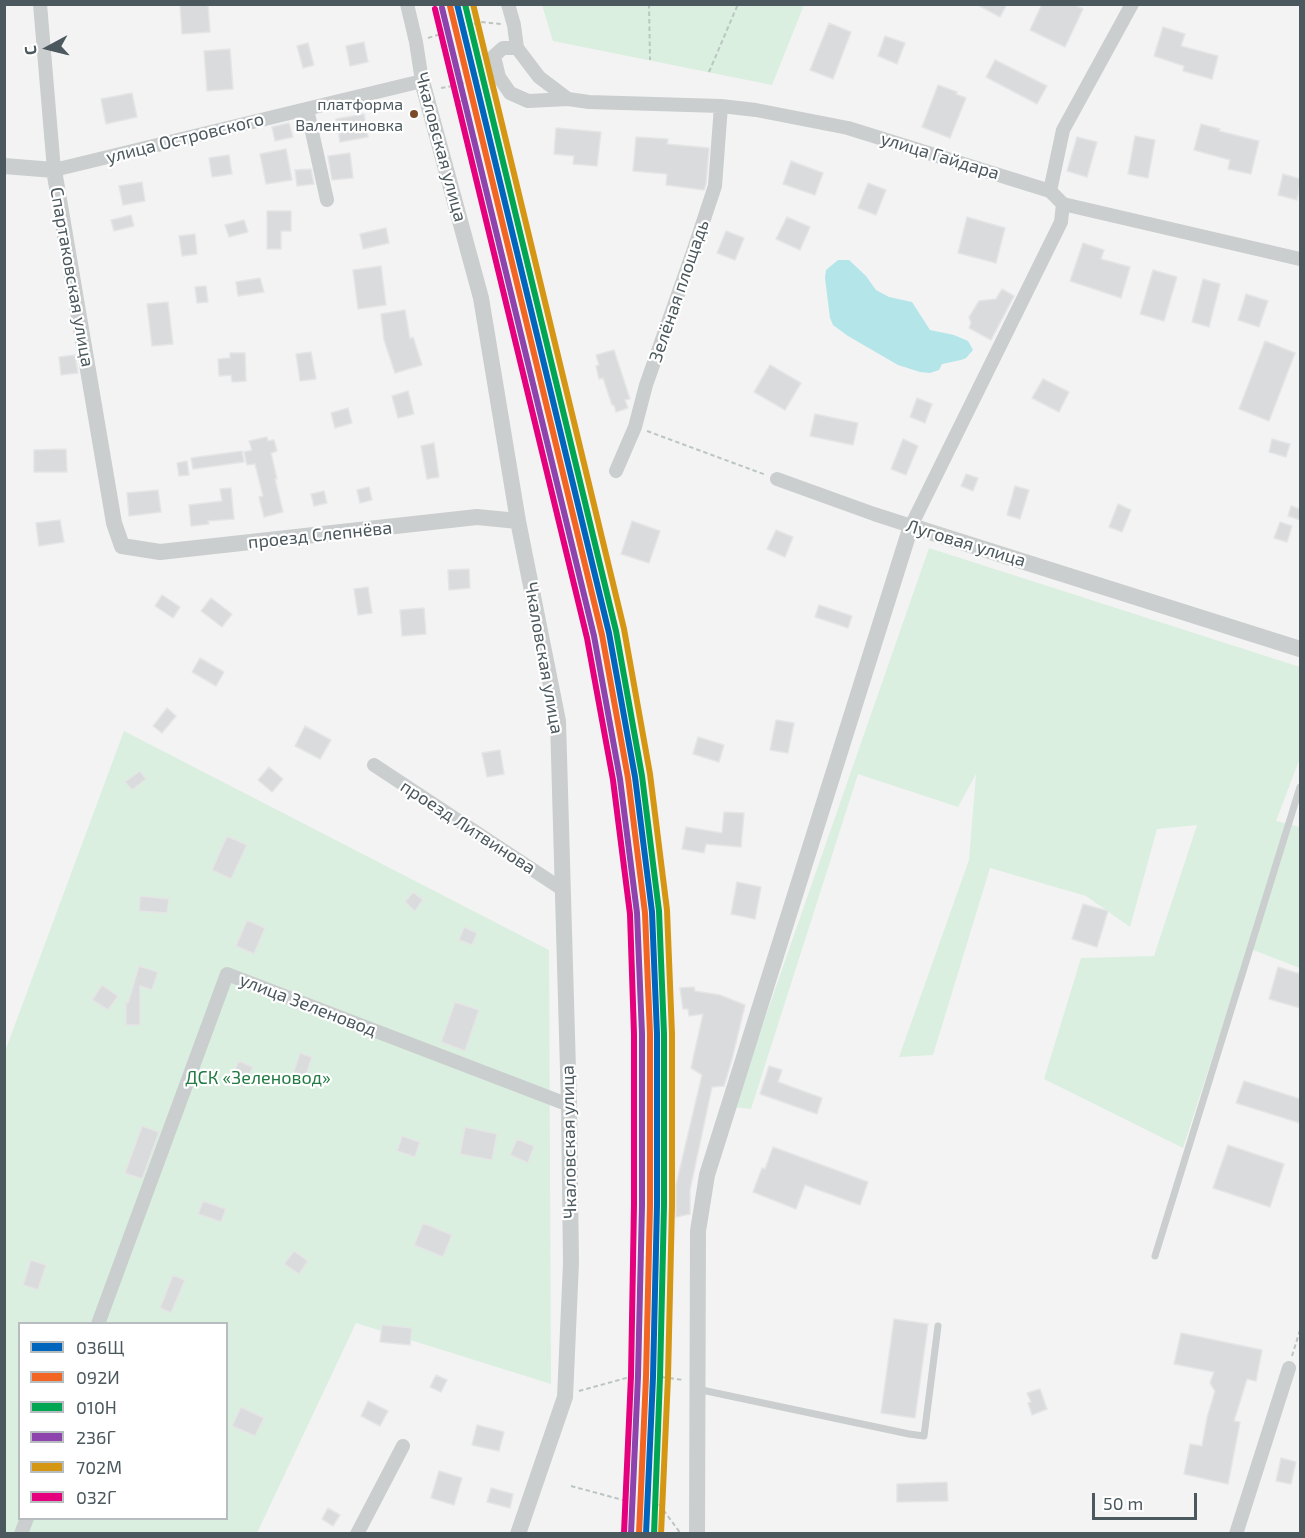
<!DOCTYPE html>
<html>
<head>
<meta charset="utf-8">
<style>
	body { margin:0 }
	#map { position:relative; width:1305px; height:1538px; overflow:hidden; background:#f3f3f3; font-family:"Exo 2",sans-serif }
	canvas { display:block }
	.frame { position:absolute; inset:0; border:6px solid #4b585e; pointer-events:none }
	.legend { position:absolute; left:18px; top:1322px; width:210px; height:198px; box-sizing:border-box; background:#fff; border:2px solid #b7bcbf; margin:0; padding:8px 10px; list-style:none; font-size:18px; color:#4b585e }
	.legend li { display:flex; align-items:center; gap:12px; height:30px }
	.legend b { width:30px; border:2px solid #b7bcbf }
	.north { position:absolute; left:18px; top:18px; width:60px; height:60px; -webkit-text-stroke:4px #fff; paint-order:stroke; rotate:263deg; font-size:16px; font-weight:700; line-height:24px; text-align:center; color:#4b585e }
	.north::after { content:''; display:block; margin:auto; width:21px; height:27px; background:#4b585e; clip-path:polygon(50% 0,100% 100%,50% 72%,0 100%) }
	.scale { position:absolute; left:1092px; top:1493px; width:105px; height:27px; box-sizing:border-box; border:3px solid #4b585e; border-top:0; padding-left:8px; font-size:18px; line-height:21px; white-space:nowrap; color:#4b585e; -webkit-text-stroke:4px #fff; paint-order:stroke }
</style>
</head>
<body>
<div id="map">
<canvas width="1305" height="1538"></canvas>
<div class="frame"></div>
<ul class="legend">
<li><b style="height:8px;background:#0065bd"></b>036Щ</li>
<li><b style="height:8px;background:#f26522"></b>092И</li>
<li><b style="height:8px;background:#00a651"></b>010Н</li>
<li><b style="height:8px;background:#8e44ad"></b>236Г</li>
<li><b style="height:8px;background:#d59613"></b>702М</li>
<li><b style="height:8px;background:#e5007d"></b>032Г</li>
</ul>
<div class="north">С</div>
<div class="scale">50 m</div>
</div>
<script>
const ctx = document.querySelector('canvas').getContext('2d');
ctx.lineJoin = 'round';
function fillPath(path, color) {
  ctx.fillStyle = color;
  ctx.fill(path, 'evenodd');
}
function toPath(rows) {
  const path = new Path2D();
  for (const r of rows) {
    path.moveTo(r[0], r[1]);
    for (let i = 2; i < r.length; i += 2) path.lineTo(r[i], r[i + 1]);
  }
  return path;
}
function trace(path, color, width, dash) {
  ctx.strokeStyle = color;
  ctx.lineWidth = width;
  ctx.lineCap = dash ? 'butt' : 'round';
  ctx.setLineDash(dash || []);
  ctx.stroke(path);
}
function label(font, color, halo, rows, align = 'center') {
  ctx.font = font + ' "Exo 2",sans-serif';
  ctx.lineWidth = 4.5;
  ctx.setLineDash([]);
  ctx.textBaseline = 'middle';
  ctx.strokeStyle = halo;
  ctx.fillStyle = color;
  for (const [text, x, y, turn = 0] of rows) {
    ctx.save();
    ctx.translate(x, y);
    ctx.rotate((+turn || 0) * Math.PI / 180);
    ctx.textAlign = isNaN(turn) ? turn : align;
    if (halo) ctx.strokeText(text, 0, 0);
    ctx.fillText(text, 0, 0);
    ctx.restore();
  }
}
fillPath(toPath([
	[542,5,542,4,804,5,772,85,553,41],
	[929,548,1300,667,1300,758,1276,821,1300,827,1300,968,1248,948,1183,1148,1044,1079,1081,958,1154,956,1197,825,1157,829,1130,927,1086,896,990,868,933,1055,899,1057,969,860,976,774,958,807,858,774,751,1109,734,1107],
	[124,731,549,950,551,1384,356,1323,257,1533,5,1533,4,1054],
	[20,1324,226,1324,226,1518,20,1518]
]), '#daefe0');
fillPath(toPath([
	[838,260,849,260,866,276,876,290,889,297,912,302,930,330,954,335,968,341,973,350,966,358,961,360,942,364,939,370,930,373,920,372,898,365,848,336,833,325,830,318,825,278,826,270]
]), '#b3e5e9');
const building = toPath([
	[180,4,208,4,210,32,182,34,180,4],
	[976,4,1007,4,1000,17,976,4],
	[1042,4,1073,4,1083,9,1065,47,1030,30,1042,4],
	[829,23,851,32,833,79,810,70,829,23],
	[1163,27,1185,34,1181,46,1218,56,1212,79,1183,71,1184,66,1154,56,1163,27],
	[885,36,905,43,897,64,878,56,885,36],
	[364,42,368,62,350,66,346,46,364,42],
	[308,43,314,65,303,68,297,46,308,43],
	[230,49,233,89,207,91,204,51,230,49],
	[995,60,1047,86,1037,104,986,77,995,60],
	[938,85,957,92,956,94,966,98,950,138,922,127,938,85],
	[132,93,137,117,106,124,101,99,132,93],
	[364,114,368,137,340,142,336,119,364,114],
	[289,123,293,137,275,141,272,127,289,123],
	[1201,124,1220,129,1219,131,1259,141,1251,174,1228,169,1230,160,1194,150,1201,124],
	[556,128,601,132,597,166,573,164,574,156,554,154,556,128],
	[1135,136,1155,140,1148,178,1128,174,1135,136],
	[636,137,668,139,667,144,709,148,706,184,704,190,666,185,667,174,633,171,636,137],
	[1077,137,1097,142,1087,177,1067,171,1077,137],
	[286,149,292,180,266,184,260,154,286,149],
	[350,153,353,178,332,180,328,156,350,153],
	[229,155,232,174,212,177,209,158,229,155],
	[791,161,823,173,815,195,783,184,791,161],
	[311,169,314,184,297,186,295,170,311,169],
	[1283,174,1300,179,1300,185,1297,200,1278,195,1283,174],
	[142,182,145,201,123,205,119,186,142,182],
	[868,183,886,190,876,215,858,208,868,183],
	[267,211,291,211,291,231,281,231,281,249,267,249,267,211],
	[131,215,134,226,114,231,111,220,131,215],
	[787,217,810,227,800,250,776,239,787,217],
	[967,217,1005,228,996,263,958,253,967,217],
	[244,220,248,232,229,237,225,225,244,220],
	[386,228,389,243,363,249,360,234,386,228],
	[726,231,744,238,735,260,717,253,726,231],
	[195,234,197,254,182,256,179,236,195,234],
	[1083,243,1104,250,1101,259,1130,267,1121,298,1070,281,1083,243],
	[381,266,386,305,358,309,353,270,381,266],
	[1153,270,1177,277,1164,321,1140,314,1153,270],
	[260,278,264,292,238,296,236,282,260,278],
	[1203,279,1220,284,1209,327,1192,322,1203,279],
	[206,286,208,302,197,303,195,287,206,286],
	[1002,289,1014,296,991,340,969,328,971,323,969,317,979,301,996,299,1002,289],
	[1246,294,1268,301,1259,327,1238,320,1246,294],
	[168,302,173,344,152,346,147,304,168,302],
	[405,310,410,339,413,337,422,365,395,373,384,340,381,314,405,310],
	[1265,341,1295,353,1269,421,1239,409,1265,341],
	[614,350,630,399,625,400,628,408,616,412,614,405,612,405,603,378,599,379,596,366,599,365,596,355,614,350],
	[311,352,316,379,300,381,296,354,311,352],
	[230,353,245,353,246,381,232,382,231,375,219,376,218,359,230,358,230,353],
	[75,355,78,373,61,375,59,357,75,355],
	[770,365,801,383,785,410,754,392,770,365],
	[1043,379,1069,392,1059,412,1032,398,1043,379],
	[408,391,414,414,398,418,392,396,408,391],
	[917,398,932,404,925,423,910,417,917,398],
	[348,408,352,423,335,428,331,413,348,408],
	[815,414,858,423,853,445,810,436,815,414],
	[267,437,268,441,274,440,277,451,271,453,277,479,275,479,283,512,264,517,259,497,263,496,255,464,247,465,244,452,252,450,249,441,267,437],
	[903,439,918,446,906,475,891,469,903,439],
	[1272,439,1290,444,1286,457,1269,452,1272,439],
	[434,443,439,477,427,479,421,446,434,443],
	[66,449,67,472,34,472,34,450,66,449],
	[242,451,244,462,193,469,191,458,242,451],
	[187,461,189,475,179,476,177,463,187,461],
	[966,474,978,478,973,491,961,486,966,474],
	[1015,486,1029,490,1020,519,1007,515,1015,486],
	[369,487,372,500,360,503,357,490,369,487],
	[231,488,234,519,208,521,209,524,191,526,189,505,222,501,220,489,231,488],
	[158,490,161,512,129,516,127,493,158,490],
	[324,491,327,503,314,506,311,494,324,491],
	[1118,504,1131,510,1122,532,1109,527,1118,504],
	[1291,506,1300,509,1300,520,1288,516,1291,506],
	[60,520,64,542,39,546,36,523,60,520],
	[632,521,660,531,649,563,621,554,632,521],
	[1280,522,1292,526,1287,542,1274,538,1280,522],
	[776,530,793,537,785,557,767,549,776,530],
	[469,569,470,588,449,590,448,570,469,569],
	[368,587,372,613,358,615,354,589,368,587],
	[162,595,180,607,173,618,155,606,162,595],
	[211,598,232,614,222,627,201,611,211,598],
	[819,605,852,616,848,628,815,617,819,605],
	[424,608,426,634,402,636,400,610,424,608],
	[200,658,224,672,216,686,192,672,200,658],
	[167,708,176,716,162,733,153,726,167,708],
	[776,720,794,723,788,753,770,750,776,720],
	[305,726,331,740,320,759,295,746,305,726],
	[698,737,724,745,719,762,693,754,698,737],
	[500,750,504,774,487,777,482,753,500,750],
	[269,767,283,779,272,792,258,780,269,767],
	[140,771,146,779,132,790,125,782,140,771],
	[724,812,744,813,741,847,706,844,704,853,682,849,686,827,722,833,724,812],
	[227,836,247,845,231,879,212,870,227,836],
	[737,882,761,887,755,919,731,914,737,882],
	[413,892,423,900,415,911,405,902,413,892],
	[140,896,169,899,167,913,139,911,140,896],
	[1083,904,1108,911,1097,947,1072,939,1083,904],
	[247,920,265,928,254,954,236,946,247,920],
	[464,927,477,933,472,945,459,940,464,927],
	[139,966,158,972,152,990,140,986,140,1025,126,1025,126,1001,128,1003,139,966],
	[1278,967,1300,974,1300,1008,1269,999,1278,967],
	[102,985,118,996,108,1010,92,1000,102,985],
	[694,987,695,991,720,995,745,1005,732,1059,724,1086,712,1087,690,1190,690,1214,676,1217,676,1185,702,1075,691,1068,703,1014,689,1016,688,1009,683,1009,680,988,694,987],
	[455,1002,479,1010,465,1051,441,1042,455,1002],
	[300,1053,312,1057,305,1078,293,1074,300,1053],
	[239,1061,253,1067,243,1087,229,1081,239,1061],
	[769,1066,782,1070,778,1082,822,1098,817,1114,760,1094,769,1066],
	[1244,1081,1300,1099,1300,1123,1236,1103,1244,1081],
	[142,1126,159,1132,142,1179,125,1173,142,1126],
	[465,1127,497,1134,492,1160,460,1154,465,1127],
	[402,1136,420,1142,415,1157,397,1151,402,1136],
	[517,1139,534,1146,528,1163,510,1155,517,1139],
	[1228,1145,1284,1164,1270,1207,1213,1188,1228,1145],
	[773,1147,868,1182,860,1205,805,1185,796,1209,753,1192,762,1168,765,1169,773,1147],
	[203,1201,226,1209,221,1222,198,1214,203,1201],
	[423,1223,452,1235,443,1257,414,1245,423,1223],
	[294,1251,308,1261,299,1274,284,1264,294,1251],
	[31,1260,46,1265,38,1290,23,1285,31,1260],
	[173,1275,185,1280,171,1313,160,1308,173,1275],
	[894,1319,928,1324,915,1418,881,1413,894,1319],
	[382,1325,412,1328,410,1345,380,1342,382,1325],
	[1181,1333,1262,1350,1256,1381,1247,1379,1234,1421,1240,1422,1228,1484,1184,1474,1190,1444,1202,1446,1207,1418,1215,1391,1210,1383,1214,1372,1174,1364,1181,1333],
	[436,1375,447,1380,441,1392,430,1387,436,1375],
	[1040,1389,1047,1409,1032,1415,1028,1403,1031,1402,1027,1393,1040,1389],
	[368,1401,388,1411,380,1426,361,1416,368,1401],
	[241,1407,264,1418,255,1436,232,1426,241,1407],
	[477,1425,504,1432,499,1451,472,1445,477,1425],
	[1281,1458,1296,1462,1291,1484,1276,1481,1281,1458],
	[439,1471,462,1478,454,1505,431,1498,439,1471],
	[947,1482,948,1501,897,1502,897,1484,947,1482],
	[491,1488,513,1494,510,1508,487,1502,491,1488],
	[328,1508,340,1515,333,1526,322,1519,328,1508]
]);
fillPath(building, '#d9dbdc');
trace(building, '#e5e5e6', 1.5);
trace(toPath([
	[649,4,650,60],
	[474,24,482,22,501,24],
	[428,38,444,33],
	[709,72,738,4],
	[441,88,453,86,457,102,463,101,459,84,484,78],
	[647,431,766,475],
	[1292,1356,1300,1330],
	[662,1377,683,1380],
	[579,1391,630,1377],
	[571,1486,623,1500],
	[659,1504,681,1534]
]), '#bbc5c1', 2, [4.5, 3]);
trace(toPath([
	[1155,1256,1300,787],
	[697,1389,909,1434,924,1436,938,1326]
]), '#cbcece', 7);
trace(toPath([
	[40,4,54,170,422,81,416,42,407,4],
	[508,4,514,25,517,48],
	[568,99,539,77,517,48,503,48,494,56,499,77,510,93,528,101,568,99,589,102,721,106,756,110,848,128,1050,191,1063,204,1300,259],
	[307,109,327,200],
	[1050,191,1063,130,1132,4],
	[616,471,635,427,646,385,694,249,715,186,721,106],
	[777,479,874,514,911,526,1061,222,1063,204],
	[374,765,562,889],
	[98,1324,227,974,569,1105],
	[21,1534,27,1518],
	[357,1534,403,1446],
	[1236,1534,1289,1368]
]), '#cbcece', 14);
trace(toPath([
	[422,81,481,298,518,521,558,721,569,1105,571,1263,565,1397,518,1534],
	[4,166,54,170,114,523,122,546,160,552,477,517,518,521],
	[697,1534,698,1231,707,1175,911,526,1300,649]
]), '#cbcece', 16);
trace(toPath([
	[457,4,609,633,635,777,652,912,657,1034,657,1205,653,1377,646,1534]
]), '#0065bd', 6);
trace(toPath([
	[450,6,602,635,628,778,645,913,650,1034,650,1205,646,1377,639,1534]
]), '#f26522', 6);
trace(toPath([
	[465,4,616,631,642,776,659,911,664,1034,664,1205,660,1377,654,1534]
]), '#00a651', 6);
trace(toPath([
	[442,8,594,636,620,779,637,913,642,1034,642,1205,638,1376,631,1533]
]), '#8e44ad', 6);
trace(toPath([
	[473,4,624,629,650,774,667,910,672,1034,672,1205,668,1377,661,1534]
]), '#d59613', 6);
trace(toPath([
	[435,9,587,638,613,780,630,914,634,1034,634,1205,631,1376,624,1533]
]), '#e5007d', 6);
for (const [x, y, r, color] of [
	[414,114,5,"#7a4b2a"]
]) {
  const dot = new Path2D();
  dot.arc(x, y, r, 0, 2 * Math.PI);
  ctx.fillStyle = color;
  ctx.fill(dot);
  trace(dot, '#fff', 2);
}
label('16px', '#4b585e', '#fff', [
	["платформа",403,105],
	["Валентиновка",403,126]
], 'right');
label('18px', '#4b585e', '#fff', [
	["улица Островского",185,138,-14],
	["Чкаловская улица",441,147,75],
	["улица Гайдара",940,156,17],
	["Спартаковская улица",72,277,80],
	["Зелёная площадь",679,291,-71],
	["проезд Слепнёва",320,535,-6],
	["Луговая улица",966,543,17],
	["Чкаловская улица",544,658,80],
	["проезд Литвинова",468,827,33],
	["улица Зеленовод",308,1005,21],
	["Чкаловская улица",569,1142,-91]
]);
label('18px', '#217b42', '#fff', [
	["ДСК «Зеленовод»",258,1078]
]);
</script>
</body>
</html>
